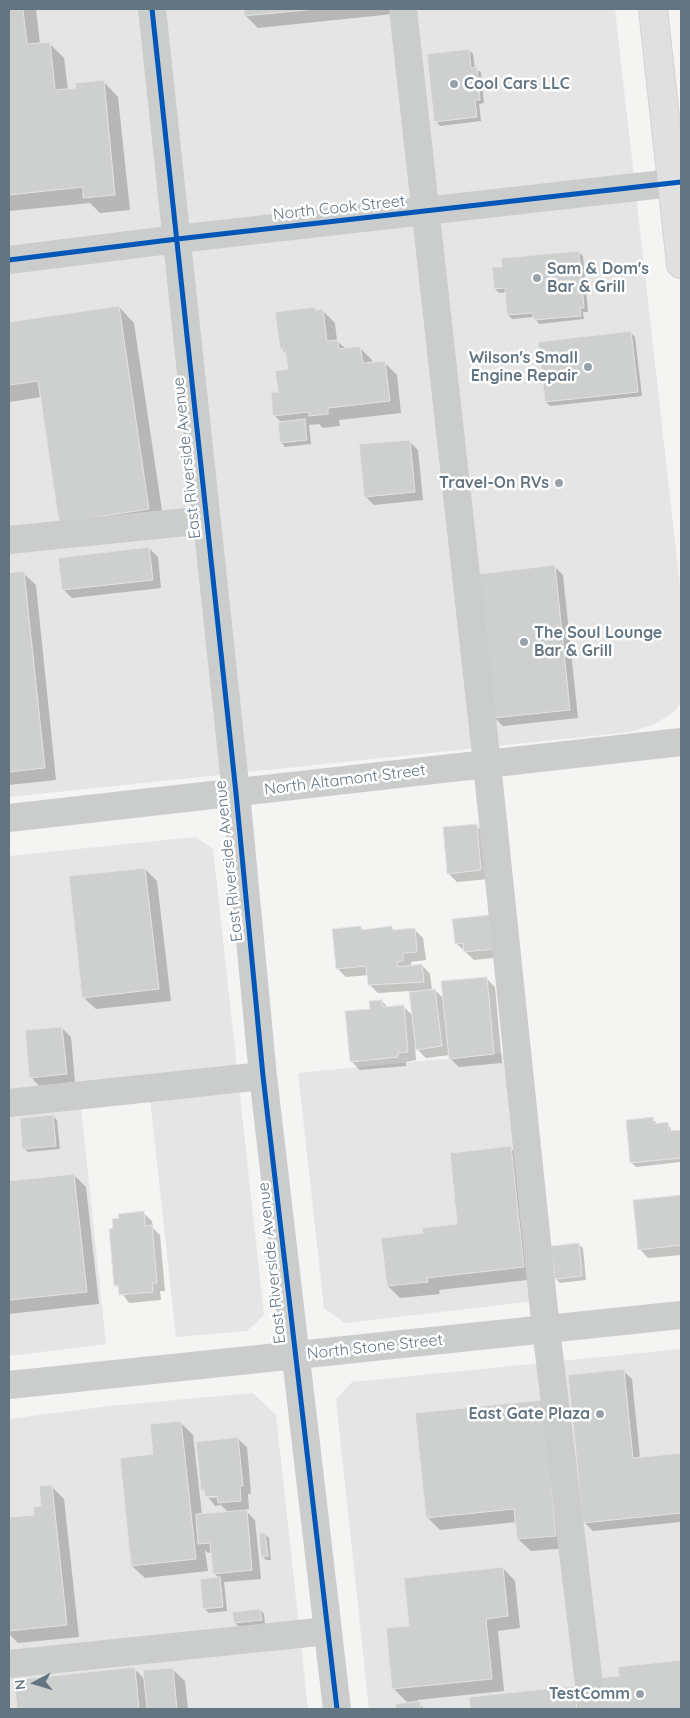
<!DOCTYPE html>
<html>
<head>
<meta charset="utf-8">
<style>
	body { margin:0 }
	#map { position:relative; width:690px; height:1718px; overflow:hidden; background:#f4f4f2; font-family:Quicksand,sans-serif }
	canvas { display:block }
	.frame { position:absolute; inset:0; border:10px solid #637583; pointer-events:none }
	.north { position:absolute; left:10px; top:1658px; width:50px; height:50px; -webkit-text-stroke:4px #fff; paint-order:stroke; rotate:264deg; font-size:14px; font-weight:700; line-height:20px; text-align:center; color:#637583 }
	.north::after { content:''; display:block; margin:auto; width:18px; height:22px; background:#637583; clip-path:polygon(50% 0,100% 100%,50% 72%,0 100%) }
</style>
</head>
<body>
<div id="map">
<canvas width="690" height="1718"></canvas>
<div class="frame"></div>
<div class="north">N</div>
</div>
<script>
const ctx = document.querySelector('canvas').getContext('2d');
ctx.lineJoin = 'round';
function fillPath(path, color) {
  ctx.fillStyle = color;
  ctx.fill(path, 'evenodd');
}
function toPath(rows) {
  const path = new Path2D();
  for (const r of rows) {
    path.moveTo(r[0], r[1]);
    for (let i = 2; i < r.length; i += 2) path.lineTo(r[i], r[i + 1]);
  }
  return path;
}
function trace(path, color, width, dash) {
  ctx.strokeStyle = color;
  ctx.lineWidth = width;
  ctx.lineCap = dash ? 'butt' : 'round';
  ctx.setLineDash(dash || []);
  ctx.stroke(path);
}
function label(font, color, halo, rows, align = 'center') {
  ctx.font = font + ' Quicksand,sans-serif';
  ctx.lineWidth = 5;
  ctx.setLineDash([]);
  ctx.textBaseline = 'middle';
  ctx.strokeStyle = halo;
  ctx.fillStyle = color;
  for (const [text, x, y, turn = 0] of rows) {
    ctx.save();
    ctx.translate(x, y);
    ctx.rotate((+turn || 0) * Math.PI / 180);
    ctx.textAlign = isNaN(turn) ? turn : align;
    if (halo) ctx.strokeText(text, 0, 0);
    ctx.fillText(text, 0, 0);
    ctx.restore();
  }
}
fillPath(toPath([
	[9,9,615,9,681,594,681,702,675,711,655,724,631,732,9,797],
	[195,837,213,849,264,1315,247,1331,176,1337,150,1099,81,1107,106,1344,9,1356,9,856],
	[506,1053,536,1301,345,1323,324,1308,298,1073],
	[681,1349,681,1709,369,1709,336,1399,352,1382],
	[253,1393,276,1415,308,1709,10,1709,9,1419,110,1406]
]), '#e4e5e4');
fillPath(toPath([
	[9,9,36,9,40,44,49,43,64,58,68,90,103,81,118,97,130,210,100,213,90,203,9,211],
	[245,9,393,9,393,14,258,28,246,16],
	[469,50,473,54,475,69,481,72,484,103,479,104,481,121,440,126,436,121],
	[578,252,583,256,588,312,583,312,584,319,539,324,534,317,512,319,508,315,506,292,499,293,495,289,504,268],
	[119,307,134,323,164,524,76,537,42,397,9,402,9,324],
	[314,308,317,311,322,310,335,323,337,341,346,349,360,348,372,360,373,363,384,362,397,375,401,413,339,420,340,426,323,428,319,424,309,425,311,444,285,447,281,442,282,423,274,415,279,393,289,370,287,355,282,349],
	[631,333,635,337,642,396,550,406,546,402,539,343],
	[409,441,418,450,423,500,374,505,365,496],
	[149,548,158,557,161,588,72,598,63,589],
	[554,566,563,575,578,718,503,726,494,717],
	[23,573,36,585,56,780,9,785,9,574],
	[476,825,485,834,489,879,457,882,448,873],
	[145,869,157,881,171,1001,96,1009,83,997],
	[489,916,502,957,474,960,456,943],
	[361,928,364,931,392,928,395,931,414,929,423,938,426,960,411,962,411,966,422,965,430,974,432,990,435,990,444,999,486,978,495,987,502,1063,459,1067,450,1058,450,1055,426,1058,415,1047,416,1060,406,1062,406,1066,360,1070,351,1061,371,1010,382,1001,388,1008,403,1006,413,1016,410,991,378,993,369,984,368,975,346,977,337,968],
	[62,1028,71,1037,75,1082,39,1086,31,1077],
	[53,1116,57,1120,60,1149,28,1152,24,1148],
	[653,1119,657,1124,668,1123,672,1132,681,1131,681,1162,636,1167,632,1163],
	[510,1148,523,1160,536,1279,439,1290,440,1294,400,1298,388,1286,424,1234,459,1225],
	[74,1175,86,1187,99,1304,9,1314,9,1182],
	[681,1196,681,1255,648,1258,640,1249,635,1201],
	[143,1213,152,1221,153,1228,160,1235,165,1291,160,1291,161,1300,129,1303,116,1285,114,1229],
	[578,1244,583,1248,586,1280,560,1283,556,1279],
	[623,1371,632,1379,640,1458,681,1454,681,1522,593,1531,585,1523],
	[542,1401,568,1548,531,1551,518,1539,517,1522,440,1530,427,1517],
	[180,1422,193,1435,202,1515,229,1513,221,1505,215,1506,202,1489,238,1439,247,1447,251,1494,248,1494,249,1509,245,1510,255,1520,261,1579,224,1582,227,1611,209,1613,205,1609,219,1578,214,1573,212,1552,208,1553,205,1550,208,1571,145,1578,132,1566,155,1456],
	[224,1494,224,1497,211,1498,208,1496],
	[51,1486,64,1499,79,1637,18,1643,9,1634,9,1518,36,1516,43,1507],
	[265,1534,269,1538,271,1560,266,1560,262,1556],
	[503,1568,515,1581,520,1628,498,1631,504,1691,417,1700,424,1709,397,1709,396,1705,408,1703,394,1689],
	[260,1610,264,1614,265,1624,239,1627,235,1623],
	[681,1661,681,1709,602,1709,620,1677,619,1668],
	[134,1668,145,1680,172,1669,185,1681,188,1709,18,1709,15,1681],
	[574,1687,586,1700,587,1709,471,1709,470,1698]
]), '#0003');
const building = toPath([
	[9,9,23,9,27,44,50,42,55,90,76,88,75,83,104,80,115,195,83,198,83,187,9,195,9,9],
	[244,9,316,9,244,16,244,9],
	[469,49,471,68,477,67,480,100,475,100,477,117,434,122,427,54,469,49],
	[579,251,584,308,580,308,581,316,533,320,533,313,507,315,505,288,494,289,492,267,502,267,501,258,579,251],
	[119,306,149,509,59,523,38,381,9,385,9,322,119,306],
	[315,307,315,310,323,309,327,341,338,340,339,349,360,346,363,363,385,361,390,401,328,408,328,414,309,416,309,412,273,416,271,392,278,392,275,371,288,369,285,349,280,349,275,312,315,307],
	[631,331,638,392,545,402,538,342,631,331],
	[305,419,307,440,280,443,278,422,305,419],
	[410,440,415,492,364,497,359,444,410,440],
	[149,547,153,580,62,590,58,558,149,547],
	[555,565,570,710,493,718,478,574,555,565],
	[24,571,45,768,9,772,9,573,24,571],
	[477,824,481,870,447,874,443,827,477,824],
	[145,868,159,989,82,998,69,876,145,868],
	[490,915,494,949,464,952,463,943,455,944,452,919,490,915],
	[361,926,361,930,392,926,392,930,415,928,417,952,403,953,403,961,397,962,398,967,422,964,424,982,368,985,366,966,336,969,332,929,361,926],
	[487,977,494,1054,449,1059,441,981,487,977],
	[435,989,442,1046,416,1050,409,992,435,989],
	[382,1000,383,1007,404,1005,408,1052,398,1053,398,1057,350,1062,345,1011,370,1009,369,1001,382,1000],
	[62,1027,67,1074,29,1078,25,1030,62,1027],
	[53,1115,56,1146,22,1149,20,1118,53,1115],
	[653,1117,654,1124,668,1122,669,1131,681,1130,681,1158,630,1163,626,1120,653,1117],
	[511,1146,524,1267,427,1278,428,1282,387,1286,381,1238,423,1233,422,1228,457,1224,450,1153,511,1146],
	[74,1174,87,1292,9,1300,9,1181,74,1174],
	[681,1195,681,1245,638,1250,633,1200,681,1195],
	[144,1211,145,1226,152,1225,157,1283,152,1283,153,1292,119,1295,118,1285,114,1286,109,1229,113,1228,112,1219,119,1218,118,1214,144,1211],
	[579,1243,582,1276,555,1279,551,1246,579,1243],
	[624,1369,633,1458,681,1453,681,1513,583,1523,568,1375,624,1369],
	[543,1400,556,1536,517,1539,514,1509,426,1518,415,1413,543,1400],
	[181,1421,196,1559,131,1566,120,1458,153,1454,150,1424,181,1421],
	[238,1437,243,1486,240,1486,241,1501,218,1503,217,1496,205,1497,204,1490,201,1490,196,1442,238,1437],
	[52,1485,67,1625,9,1631,9,1517,34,1515,33,1507,41,1506,39,1486,52,1485],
	[247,1510,252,1570,213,1574,210,1543,198,1544,196,1514,247,1510],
	[259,1533,265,1533,268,1556,261,1557,259,1533],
	[503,1567,508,1616,486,1619,492,1679,392,1689,386,1628,409,1626,404,1578,503,1567],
	[220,1577,223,1607,203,1609,200,1579,220,1577],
	[260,1609,262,1620,234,1623,232,1612,260,1609],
	[681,1660,681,1709,601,1709,597,1678,619,1676,618,1667,681,1660],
	[135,1667,139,1709,17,1709,14,1680,135,1667],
	[173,1668,177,1709,147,1709,143,1670,173,1668],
	[574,1686,577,1709,470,1709,469,1697,574,1686],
	[420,1701,421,1709,396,1709,395,1704,420,1701]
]);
fillPath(building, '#ced0d0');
trace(building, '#e3e3e2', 1);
const major = toPath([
	[653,9,681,264]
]);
trace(major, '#d1d2d1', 30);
trace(toPath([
	[152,9,236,793,263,1076,337,1709],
	[403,9,487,764,546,1329,592,1709],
	[9,260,177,239,681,182],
	[9,540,206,520],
	[9,818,681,742],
	[9,1103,263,1076],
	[9,1385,681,1315],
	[9,1664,328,1631]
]), '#cbcdcd', 28);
trace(major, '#e0e0e0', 28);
trace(toPath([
	[152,9,236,793,263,1076,337,1709],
	[9,260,177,239,681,182]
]), '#0057b8', 5);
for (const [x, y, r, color] of [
	[454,84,5,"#96a1aa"],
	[537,278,5,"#96a1aa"],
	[588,367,5,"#96a1aa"],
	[559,483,5,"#96a1aa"],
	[524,642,5,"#96a1aa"],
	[600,1414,5,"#96a1aa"],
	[640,1694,5,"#96a1aa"]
]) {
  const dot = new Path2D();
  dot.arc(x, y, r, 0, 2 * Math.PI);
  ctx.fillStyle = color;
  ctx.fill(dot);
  trace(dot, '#fff', 2);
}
label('bold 16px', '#637583', '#fff', [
	["Cool Cars LLC",464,84,"left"],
	["Sam & Dom's",547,269,"left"],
	["Bar & Grill",547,287,"left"],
	["Wilson's Small",578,358],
	["Engine Repair",578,376],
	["Travel-On RVs",549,483],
	["The Soul Lounge",534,633,"left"],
	["Bar & Grill",534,651,"left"],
	["East Gate Plaza",590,1414],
	["TestComm",630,1694]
], 'right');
label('16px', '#637583', '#fff', [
	["North Cook Street",339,208,-6],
	["East Riverside Avenue",187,458,-96],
	["North Altamont Street",345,780,-7],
	["East Riverside Avenue",229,861,-96],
	["East Riverside Avenue",272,1263,-96],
	["North Stone Street",375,1347,-6]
]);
</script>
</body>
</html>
